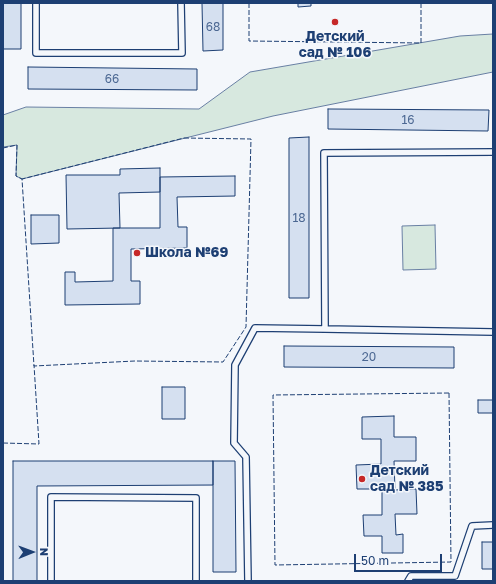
<!DOCTYPE html>
<html>
<head>
<meta charset="utf-8">
<style>
	body { margin:0 }
	#map { position:relative; width:496px; height:584px; overflow:hidden; background:#f4f7fb; font-family:"Golos Text",sans-serif }
	canvas { display:block }
	.frame { position:absolute; inset:0; border:4px solid #1d3f73; pointer-events:none }
	.north { position:absolute; left:12px; top:532px; width:40px; height:40px; -webkit-text-stroke:3px #f4f7fb; paint-order:stroke; rotate:89deg; font-size:11px; font-weight:700; line-height:16px; text-align:center; color:#1d3f73 }
	.north::after { content:''; display:block; margin:auto; width:14px; height:18px; background:#1d3f73; clip-path:polygon(50% 0,100% 100%,50% 72%,0 100%) }
	.scale { position:absolute; left:354px; top:554px; width:88px; height:18px; box-sizing:border-box; border:2px solid #1d3f73; border-top:0; padding-left:5px; font-size:12px; line-height:14px; white-space:nowrap; color:#1d3f73; -webkit-text-stroke:3px #f4f7fb; paint-order:stroke }
</style>
</head>
<body>
<div id="map">
<canvas width="496" height="584"></canvas>
<div class="frame"></div>
<div class="north">N</div>
<div class="scale">50 m</div>
</div>
<script>
const ctx = document.querySelector('canvas').getContext('2d');
ctx.lineJoin = 'round';
function fillPath(path, color) {
  ctx.fillStyle = color;
  ctx.fill(path, 'evenodd');
}
function toPath(rows) {
  const path = new Path2D();
  for (const r of rows) {
    path.moveTo(r[0], r[1]);
    for (let i = 2; i < r.length; i += 2) path.lineTo(r[i], r[i + 1]);
  }
  return path;
}
function trace(path, color, width, dash) {
  ctx.strokeStyle = color;
  ctx.lineWidth = width;
  ctx.lineCap = dash ? 'butt' : 'round';
  ctx.setLineDash(dash || []);
  ctx.stroke(path);
}
function label(font, color, halo, rows, align = 'center') {
  ctx.font = font + ' "Golos Text",sans-serif';
  ctx.lineWidth = 3;
  ctx.setLineDash([]);
  ctx.textBaseline = 'middle';
  ctx.strokeStyle = halo;
  ctx.fillStyle = color;
  for (const [text, x, y, turn = 0] of rows) {
    ctx.save();
    ctx.translate(x, y);
    ctx.rotate((+turn || 0) * Math.PI / 180);
    ctx.textAlign = isNaN(turn) ? turn : align;
    if (halo) ctx.strokeText(text, 0, 0);
    ctx.fillText(text, 0, 0);
    ctx.restore();
  }
}
const green = toPath([
	[493,34,493,72,273,116,22,179,16,176,17,145,3,147,3,115,26,107,199,109,250,72,460,36,493,34],
	[435,225,436,269,403,270,402,226,435,225]
]);
fillPath(green, '#d7e8df');
trace(green, '#687fa3', 1);
const building = toPath([
	[3,3,21,3,21,49,3,49,3,3],
	[202,3,223,3,223,50,203,51,202,3],
	[298,3,311,3,311,6,298,7,298,3],
	[28,67,197,69,197,90,28,89,28,67],
	[328,109,489,110,488,131,328,129,328,109],
	[309,137,309,298,289,298,289,138,309,137],
	[160,168,160,192,119,193,120,228,67,229,66,175,120,175,120,169,160,168],
	[235,176,235,196,177,197,178,227,187,227,187,248,131,249,131,281,140,281,140,304,65,305,65,272,75,272,75,282,113,281,113,228,160,228,160,177,235,176],
	[31,215,59,215,59,243,31,244,31,215],
	[284,346,454,347,454,368,284,367,284,346],
	[162,387,185,387,185,419,162,419,162,387],
	[478,400,493,400,493,413,478,413,478,400],
	[394,416,394,437,416,437,416,461,394,461,395,490,416,489,417,514,395,514,396,535,403,534,403,553,382,553,382,536,364,536,363,515,382,515,382,489,357,489,356,465,381,464,381,439,362,439,362,417,394,416],
	[13,461,213,461,213,485,37,486,37,581,13,581,13,461],
	[213,461,235,461,236,572,213,572,213,461],
	[482,542,493,542,493,569,482,569,482,542]
]);
fillPath(building, '#d5e0f0');
trace(building, '#1d3f73', 1);
const lane = toPath([
	[36,3,36,53,182,53,181,3],
	[493,152,324,153,325,329,493,332],
	[51,581,51,497,196,498,196,581],
	[248,581,246,457,234,443,235,365,255,328,325,329],
	[408,581,411,576,455,576,472,526,493,525]
]);
trace(lane, '#1d3f73', 8);
trace(lane, '#f4f7fb', 5.5);
trace(toPath([
	[249,3,249,41,421,43,421,3],
	[184,138,251,139,246,327,223,362,135,361,34,366,22,179,184,138],
	[3,148,17,145,16,176,22,179],
	[449,393,451,562,275,565,273,395,449,393],
	[3,443,39,444,34,365]
]), '#1d3f73', 1, [5, 2]);
for (const [x, y, r, color] of [
	[335,22,4,"#c62828"],
	[137,253,4,"#c62828"],
	[362,479,4,"#c62828"]
]) {
  const dot = new Path2D();
  dot.arc(x, y, r, 0, 2 * Math.PI);
  ctx.fillStyle = color;
  ctx.fill(dot);
  trace(dot, '#f4f7fb', 1.5);
}
label('12px', '#4b6792', null, [
	["68",213,27],
	["66",112,79],
	["16",408,120],
	["18",299,218],
	["20",369,357]
]);
label('bold 14px', '#1d3f73', '#f4f7fb', [
	["Детский",335,37,"center"],
	["сад № 106",335,53,"center"],
	["Школа №69",145,253],
	["Детский",370,471],
	["сад № 385",370,487]
], 'left');
</script>
</body>
</html>
